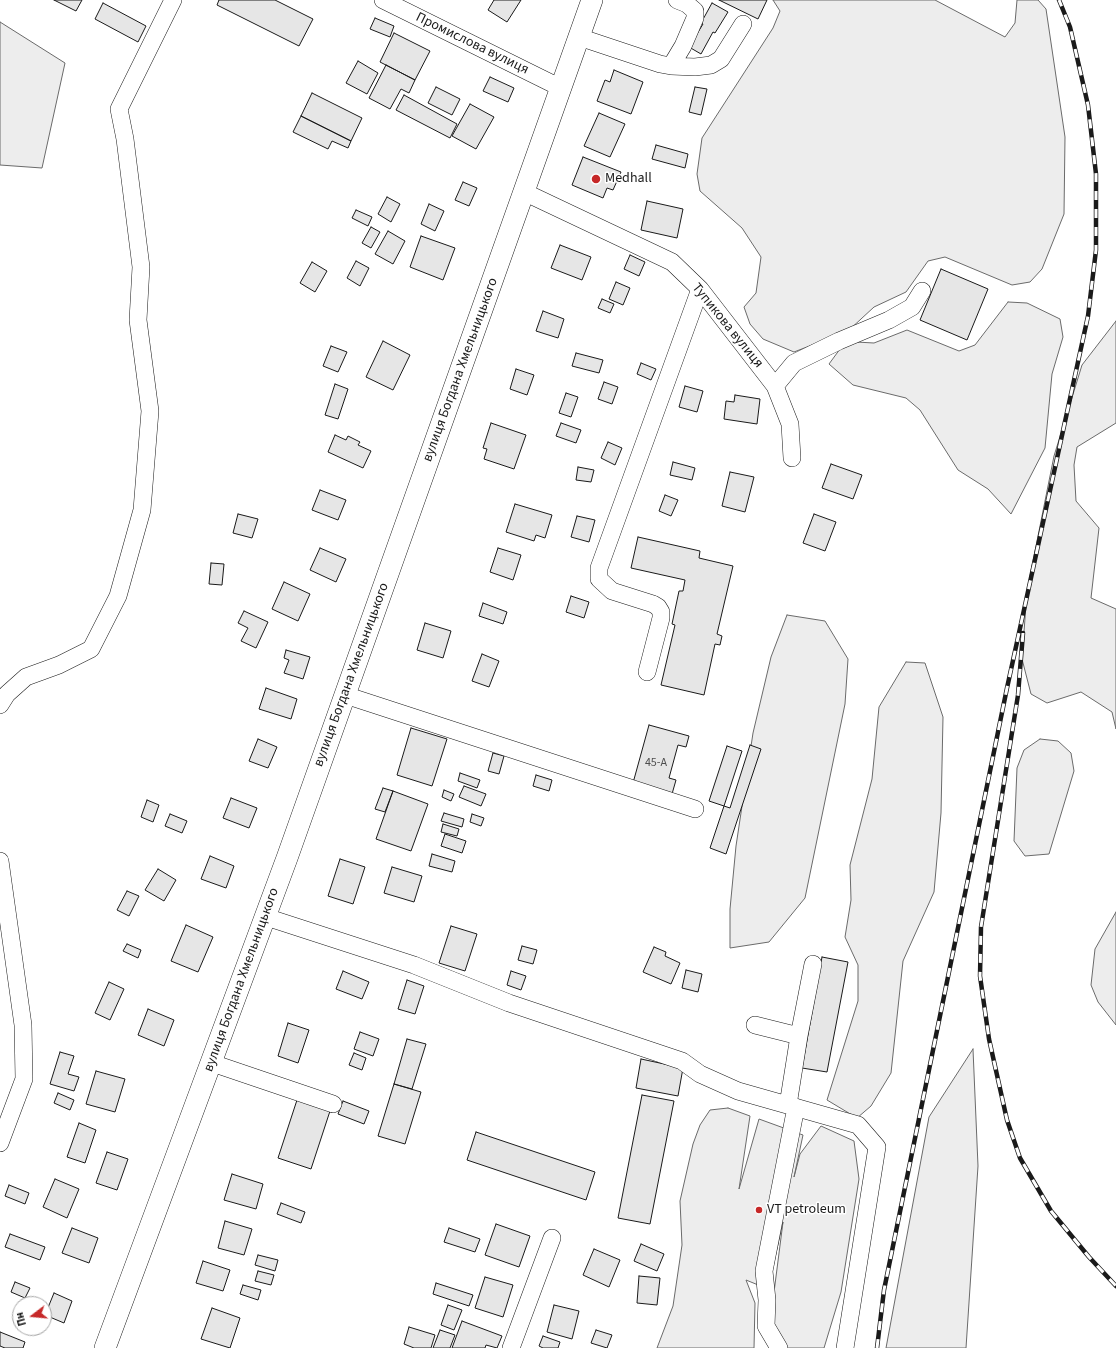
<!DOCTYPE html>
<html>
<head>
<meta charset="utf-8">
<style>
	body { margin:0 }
	#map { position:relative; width:1116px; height:1348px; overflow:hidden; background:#fff; font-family:"Source Sans 3",sans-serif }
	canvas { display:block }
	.north { position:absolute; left:12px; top:1296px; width:40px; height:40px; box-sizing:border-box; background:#fff; border:1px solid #a3a3a3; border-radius:50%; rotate:254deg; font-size:11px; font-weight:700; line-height:16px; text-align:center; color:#1a1a1a }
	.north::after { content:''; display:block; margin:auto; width:14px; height:18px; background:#c62828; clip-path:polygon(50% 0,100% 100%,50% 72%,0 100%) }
</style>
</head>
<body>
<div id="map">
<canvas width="1116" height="1348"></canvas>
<div class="north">Пн</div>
</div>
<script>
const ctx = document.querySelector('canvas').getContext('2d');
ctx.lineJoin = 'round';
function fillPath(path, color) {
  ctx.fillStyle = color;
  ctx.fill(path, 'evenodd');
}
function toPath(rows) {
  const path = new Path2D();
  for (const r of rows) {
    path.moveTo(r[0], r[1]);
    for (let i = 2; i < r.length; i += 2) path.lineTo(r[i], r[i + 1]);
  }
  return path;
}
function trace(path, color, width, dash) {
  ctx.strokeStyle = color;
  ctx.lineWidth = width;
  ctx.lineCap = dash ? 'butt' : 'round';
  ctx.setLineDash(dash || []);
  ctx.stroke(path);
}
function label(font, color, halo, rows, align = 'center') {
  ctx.font = font + ' "Source Sans 3",sans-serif';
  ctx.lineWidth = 3;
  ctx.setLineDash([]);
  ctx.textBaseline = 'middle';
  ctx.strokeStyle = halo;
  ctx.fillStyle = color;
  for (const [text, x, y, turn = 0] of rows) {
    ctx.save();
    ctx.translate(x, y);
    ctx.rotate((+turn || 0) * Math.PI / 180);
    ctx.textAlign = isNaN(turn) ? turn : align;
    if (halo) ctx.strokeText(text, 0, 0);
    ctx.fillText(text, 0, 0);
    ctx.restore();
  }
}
const built = toPath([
	[773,0,935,0,1005,37,1015,23,1017,0,1038,0,1046,9,1065,137,1064,214,1042,269,1030,282,1012,285,945,257,928,261,906,292,874,307,848,331,794,352,763,339,750,324,744,307,756,293,761,257,742,228,700,191,697,174,702,138,773,28,780,11,773,0],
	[0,22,65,63,42,168,0,165,0,22],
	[1008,302,1027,303,1060,319,1063,337,1052,374,1045,448,1011,514,988,489,958,470,920,410,906,398,853,385,829,364,840,349,856,342,874,343,907,330,959,351,975,345,1008,302],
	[1116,321,1116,423,1077,447,1074,465,1076,501,1099,528,1091,598,1116,609,1116,729,1112,712,1081,692,1047,703,1031,694,1022,659,1027,591,1054,456,1082,365,1116,321],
	[787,615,825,621,848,659,845,704,805,898,769,942,730,948,730,909,736,846,753,733,771,657,787,615],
	[906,662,925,663,943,717,941,813,934,892,903,961,891,1073,871,1106,857,1118,827,1100,858,1001,858,965,845,937,851,900,850,865,872,779,879,707,906,662],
	[1040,739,1058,741,1071,753,1074,771,1049,854,1025,856,1014,841,1017,768,1024,750,1040,739],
	[1116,912,1116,1025,1098,1002,1091,985,1095,949,1116,912],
	[973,1049,978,1166,966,1348,886,1348,929,1117,973,1049],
	[728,1108,750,1116,739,1189,759,1119,803,1135,794,1177,800,1154,821,1126,854,1141,859,1179,841,1292,824,1348,771,1348,773,1300,783,1222,768,1289,746,1280,755,1303,754,1348,657,1348,673,1306,682,1245,680,1201,693,1144,700,1125,710,1110,728,1108]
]);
fillPath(built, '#ededed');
trace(built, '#6a6a6a', 1);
const building = toPath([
	[54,0,82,0,76,11,54,0],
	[219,0,275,0,313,19,299,46,217,5,219,0],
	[494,0,521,0,507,22,488,10,494,0],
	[719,0,767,0,758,19,719,0],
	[103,3,146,26,138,42,95,19,103,3],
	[712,3,728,12,715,33,713,32,701,54,689,47,703,24,701,23,712,3],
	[375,18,394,26,390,37,370,29,375,18],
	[394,33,430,51,415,80,380,62,394,33],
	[358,61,378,73,367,94,346,83,358,61],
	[386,65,415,80,409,93,401,89,390,109,369,98,386,65],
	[614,70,643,82,631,114,597,101,605,80,610,82,614,70],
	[490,77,514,88,508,102,483,91,490,77],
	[436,87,460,99,452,115,428,103,436,87],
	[695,87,707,89,701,115,689,112,695,87],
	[312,93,362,118,351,141,301,116,312,93],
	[404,95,457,124,450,138,396,110,404,95],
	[470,104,494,117,476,149,452,136,470,104],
	[599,113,625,124,610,157,584,146,599,113],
	[301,116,351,141,348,148,332,141,328,149,293,132,301,116],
	[656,145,688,154,685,168,652,159,656,145],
	[583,157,621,172,613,190,607,188,603,198,572,185,583,157],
	[463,182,477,188,469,206,455,200,463,182],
	[387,197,400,204,391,222,378,214,387,197],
	[647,201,683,209,677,238,641,230,647,201],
	[429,204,444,211,435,231,421,224,429,204],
	[356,210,372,217,368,226,352,218,356,210],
	[371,227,380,232,371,248,362,243,371,227],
	[388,231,405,241,393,264,375,254,388,231],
	[421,236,455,248,443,280,410,267,421,236],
	[560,245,591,257,582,280,551,268,560,245],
	[630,255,645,262,639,276,624,269,630,255],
	[356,261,369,268,360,286,347,278,356,261],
	[312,262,327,271,315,292,300,283,312,262],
	[941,269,988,289,967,340,920,320,941,269],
	[616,282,630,288,623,305,609,299,616,282],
	[602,299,614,304,610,313,598,308,602,299],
	[543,311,564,319,558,338,536,331,543,311],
	[383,341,410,355,393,390,366,377,383,341],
	[331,346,347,352,338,372,323,366,331,346],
	[576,353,603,360,599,373,572,366,576,353],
	[641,363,656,369,651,380,637,374,641,363],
	[516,369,534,375,527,395,510,389,516,369],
	[604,382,618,387,612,404,598,399,604,382],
	[335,384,348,389,338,419,325,415,335,384],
	[685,386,703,391,697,412,679,407,685,386],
	[566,393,578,397,571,417,559,413,566,393],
	[735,395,760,399,757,424,724,419,726,401,734,402,735,395],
	[491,423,526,435,514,469,484,459,487,449,483,448,491,423],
	[561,423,581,430,576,443,556,436,561,423],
	[335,435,346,440,348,436,360,442,358,445,371,451,363,468,328,452,335,435],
	[608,442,622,448,615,465,601,458,608,442],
	[673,462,695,468,692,480,670,475,673,462],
	[831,464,862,475,853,499,822,488,831,464],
	[578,467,594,470,591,482,576,480,578,467],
	[730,472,754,477,745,512,722,506,730,472],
	[320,490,346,500,338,520,312,510,320,490],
	[665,495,678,500,671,516,659,511,665,495],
	[515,504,552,515,545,538,536,535,534,541,506,532,515,504],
	[238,514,258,519,252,538,233,533,238,514],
	[814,514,836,522,825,551,803,543,814,514],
	[577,516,595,520,589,542,571,537,577,516],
	[638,537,700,551,699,558,733,566,717,634,722,636,720,645,715,644,704,695,661,685,675,625,672,624,679,591,683,591,685,580,631,568,638,537],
	[320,548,346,559,336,582,310,570,320,548],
	[498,548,521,555,513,580,490,572,498,548],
	[211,563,224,564,222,585,209,584,211,563],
	[284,582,310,594,298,621,272,609,284,582],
	[571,596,589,602,584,618,566,612,571,596],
	[483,603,507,612,503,624,479,616,483,603],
	[244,611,268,622,256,648,241,641,248,628,238,623,244,611],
	[425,623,451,631,443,658,417,650,425,623],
	[286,650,310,657,303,679,284,673,289,660,284,658,286,650],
	[482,654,499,661,489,687,472,681,482,654],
	[266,688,297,699,291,719,259,709,266,688],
	[649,725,689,736,686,747,678,745,669,778,676,780,672,794,633,783,649,725],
	[411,728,447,739,432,786,397,775,411,728],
	[258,739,277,747,268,768,249,761,258,739],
	[750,745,761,749,726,854,710,848,724,806,730,808,750,745],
	[727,746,742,751,724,806,709,801,727,746],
	[493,753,504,756,499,774,488,771,493,753],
	[460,773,480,780,477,788,458,781,460,773],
	[536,775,552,780,549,791,533,786,536,775],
	[464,786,486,794,481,806,459,797,464,786],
	[383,788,393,791,385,812,375,809,383,788],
	[444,790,454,794,451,801,442,797,444,790],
	[393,791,428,804,411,851,376,839,393,791],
	[231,798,257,808,249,828,223,818,231,798],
	[147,800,159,805,153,822,141,817,147,800],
	[444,813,464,819,462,827,441,821,444,813],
	[170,814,187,821,182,833,165,826,170,814],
	[472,814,484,818,481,826,470,822,472,814],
	[443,824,459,829,457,836,441,832,443,824],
	[445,834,466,841,462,853,441,846,445,834],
	[432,854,455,861,452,872,429,866,432,854],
	[210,856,234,866,226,888,201,879,210,856],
	[340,859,365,867,353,904,328,896,340,859],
	[392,867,422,876,414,902,384,893,392,867],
	[158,869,176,880,164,901,145,890,158,869],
	[127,891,139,896,129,916,117,910,127,891],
	[186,925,213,937,198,972,171,961,186,925],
	[451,926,477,934,465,971,439,963,451,926],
	[127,944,141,950,138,958,123,951,127,944],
	[522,946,537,950,533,964,518,960,522,946],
	[654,947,666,952,665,956,680,963,671,984,643,972,654,947],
	[822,957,848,962,827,1072,802,1068,822,957],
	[686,970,702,974,698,992,682,988,686,970],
	[343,971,369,982,362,999,336,989,343,971],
	[511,971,526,976,521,990,507,985,511,971],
	[407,980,424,986,415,1014,398,1009,407,980],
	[109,982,124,989,110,1020,95,1013,109,982],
	[148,1009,174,1020,164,1046,138,1035,148,1009],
	[288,1023,309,1030,298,1063,278,1056,288,1023],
	[360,1032,379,1039,373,1056,354,1049,360,1032],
	[407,1039,426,1044,412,1089,394,1084,407,1039],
	[60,1052,74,1056,68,1074,79,1077,74,1091,50,1084,60,1052],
	[354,1053,366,1058,362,1070,349,1065,354,1053],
	[641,1059,683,1068,678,1096,636,1088,641,1059],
	[96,1071,125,1079,115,1112,86,1104,96,1071],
	[394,1084,421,1092,405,1144,378,1136,394,1084],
	[58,1093,74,1100,70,1110,54,1103,58,1093],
	[642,1095,674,1101,650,1224,618,1218,642,1095],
	[297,1100,330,1111,311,1169,278,1158,297,1100],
	[343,1101,369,1111,364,1124,338,1114,343,1101],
	[79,1123,96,1130,85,1163,67,1157,79,1123],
	[476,1132,595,1172,586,1200,467,1160,476,1132],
	[107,1152,128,1159,117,1190,96,1183,107,1152],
	[232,1174,263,1184,256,1209,224,1200,232,1174],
	[55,1179,79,1189,67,1218,43,1207,55,1179],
	[9,1185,29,1193,25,1204,5,1196,9,1185],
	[281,1203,305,1212,301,1223,277,1214,281,1203],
	[225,1221,252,1229,244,1255,218,1248,225,1221],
	[496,1224,530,1236,519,1267,485,1255,496,1224],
	[72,1228,98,1238,89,1263,62,1253,72,1228],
	[449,1228,480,1239,475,1252,444,1242,449,1228],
	[10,1234,45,1247,40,1260,5,1247,10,1234],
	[641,1244,664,1254,657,1271,634,1261,641,1244],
	[594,1249,620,1260,609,1287,583,1275,594,1249],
	[258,1255,278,1260,275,1271,255,1265,258,1255],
	[203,1261,230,1270,223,1291,196,1283,203,1261],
	[258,1271,274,1275,271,1285,255,1281,258,1271],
	[639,1276,660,1278,657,1305,637,1303,639,1276],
	[485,1277,513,1285,503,1317,475,1308,485,1277],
	[15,1282,30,1288,25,1298,11,1292,15,1282],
	[436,1283,473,1295,469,1306,433,1294,436,1283],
	[243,1285,261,1290,258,1300,240,1294,243,1285],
	[54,1293,72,1301,64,1323,45,1315,54,1293],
	[448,1305,462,1310,454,1330,441,1325,448,1305],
	[554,1305,579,1311,572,1339,547,1332,554,1305],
	[212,1308,240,1318,230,1348,201,1339,212,1308],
	[462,1321,502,1336,497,1348,486,1345,485,1348,452,1348,462,1321],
	[409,1327,435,1335,431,1348,414,1348,404,1344,409,1327],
	[440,1330,455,1335,450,1348,433,1348,440,1330],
	[596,1330,612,1335,607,1348,591,1343,596,1330],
	[0,1332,25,1342,23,1348,5,1348,0,1346,0,1332],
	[543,1336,560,1342,558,1348,543,1348,539,1346,543,1336]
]);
fillPath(building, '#e6e6e6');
trace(building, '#1a1a1a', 1);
const minor = toPath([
	[383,0,561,88],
	[579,37,660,64,671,66,683,46,695,18,695,11,687,4,677,0],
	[671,66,695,67,711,65,721,59,743,24],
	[524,192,672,262,700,289,775,386,790,424,792,458],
	[775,386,794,363,839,341,889,320,912,307,922,291],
	[647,672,661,618,661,612,658,607,653,604,612,591,599,579,599,568,700,289],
	[345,695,695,809],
	[0,705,7,694,26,677,59,665,91,649,118,596,142,510,150,411,138,320,141,267,125,139,119,109,173,0],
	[0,861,23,1025,24,1079,0,1143],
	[266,917,414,965,509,1003,682,1061,700,1074,738,1091,858,1125,877,1147,845,1348],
	[755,1025,799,1036,788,1105],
	[799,1036,813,964],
	[212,1063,333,1104],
	[511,1348,552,1238],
	[779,1348,766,1326,767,1300,764,1271,796,1107]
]);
const major = toPath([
	[105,1348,287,858,592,0]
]);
trace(minor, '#1a1a1a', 18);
trace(major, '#1a1a1a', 22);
trace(minor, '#fff', 17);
trace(major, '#fff', 21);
const rail = toPath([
	[1023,633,1018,695,981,927,980,976,989,1039,1007,1120,1020,1158,1051,1211,1089,1257,1116,1286],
	[877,1348,884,1290,1007,688,1088,316,1096,250,1096,174,1088,105,1070,27,1059,0]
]);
trace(rail, '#1a1a1a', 4.5);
trace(rail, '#fff', 3, [9]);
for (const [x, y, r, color] of [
	[596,179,5,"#c62828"],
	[759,1210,4,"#c62828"]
]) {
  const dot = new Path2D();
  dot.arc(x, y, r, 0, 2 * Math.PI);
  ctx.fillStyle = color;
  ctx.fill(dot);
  trace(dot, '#fff', 1.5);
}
label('12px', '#4d4d4d', null, [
	["45-А",656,763]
]);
label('14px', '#1a1a1a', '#fff', [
	["Промислова вулиця",472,44,26],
	["Тупикова вулиця",727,326,51],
	["вулиця Богдана Хмельницького",461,370,-70],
	["вулиця Богдана Хмельницького",352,675,-70],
	["вулиця Богдана Хмельницького",242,980,-70]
]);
label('14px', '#1a1a1a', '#fff', [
	["Medhall",605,179],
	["VT petroleum",767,1210]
], 'left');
</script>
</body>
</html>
